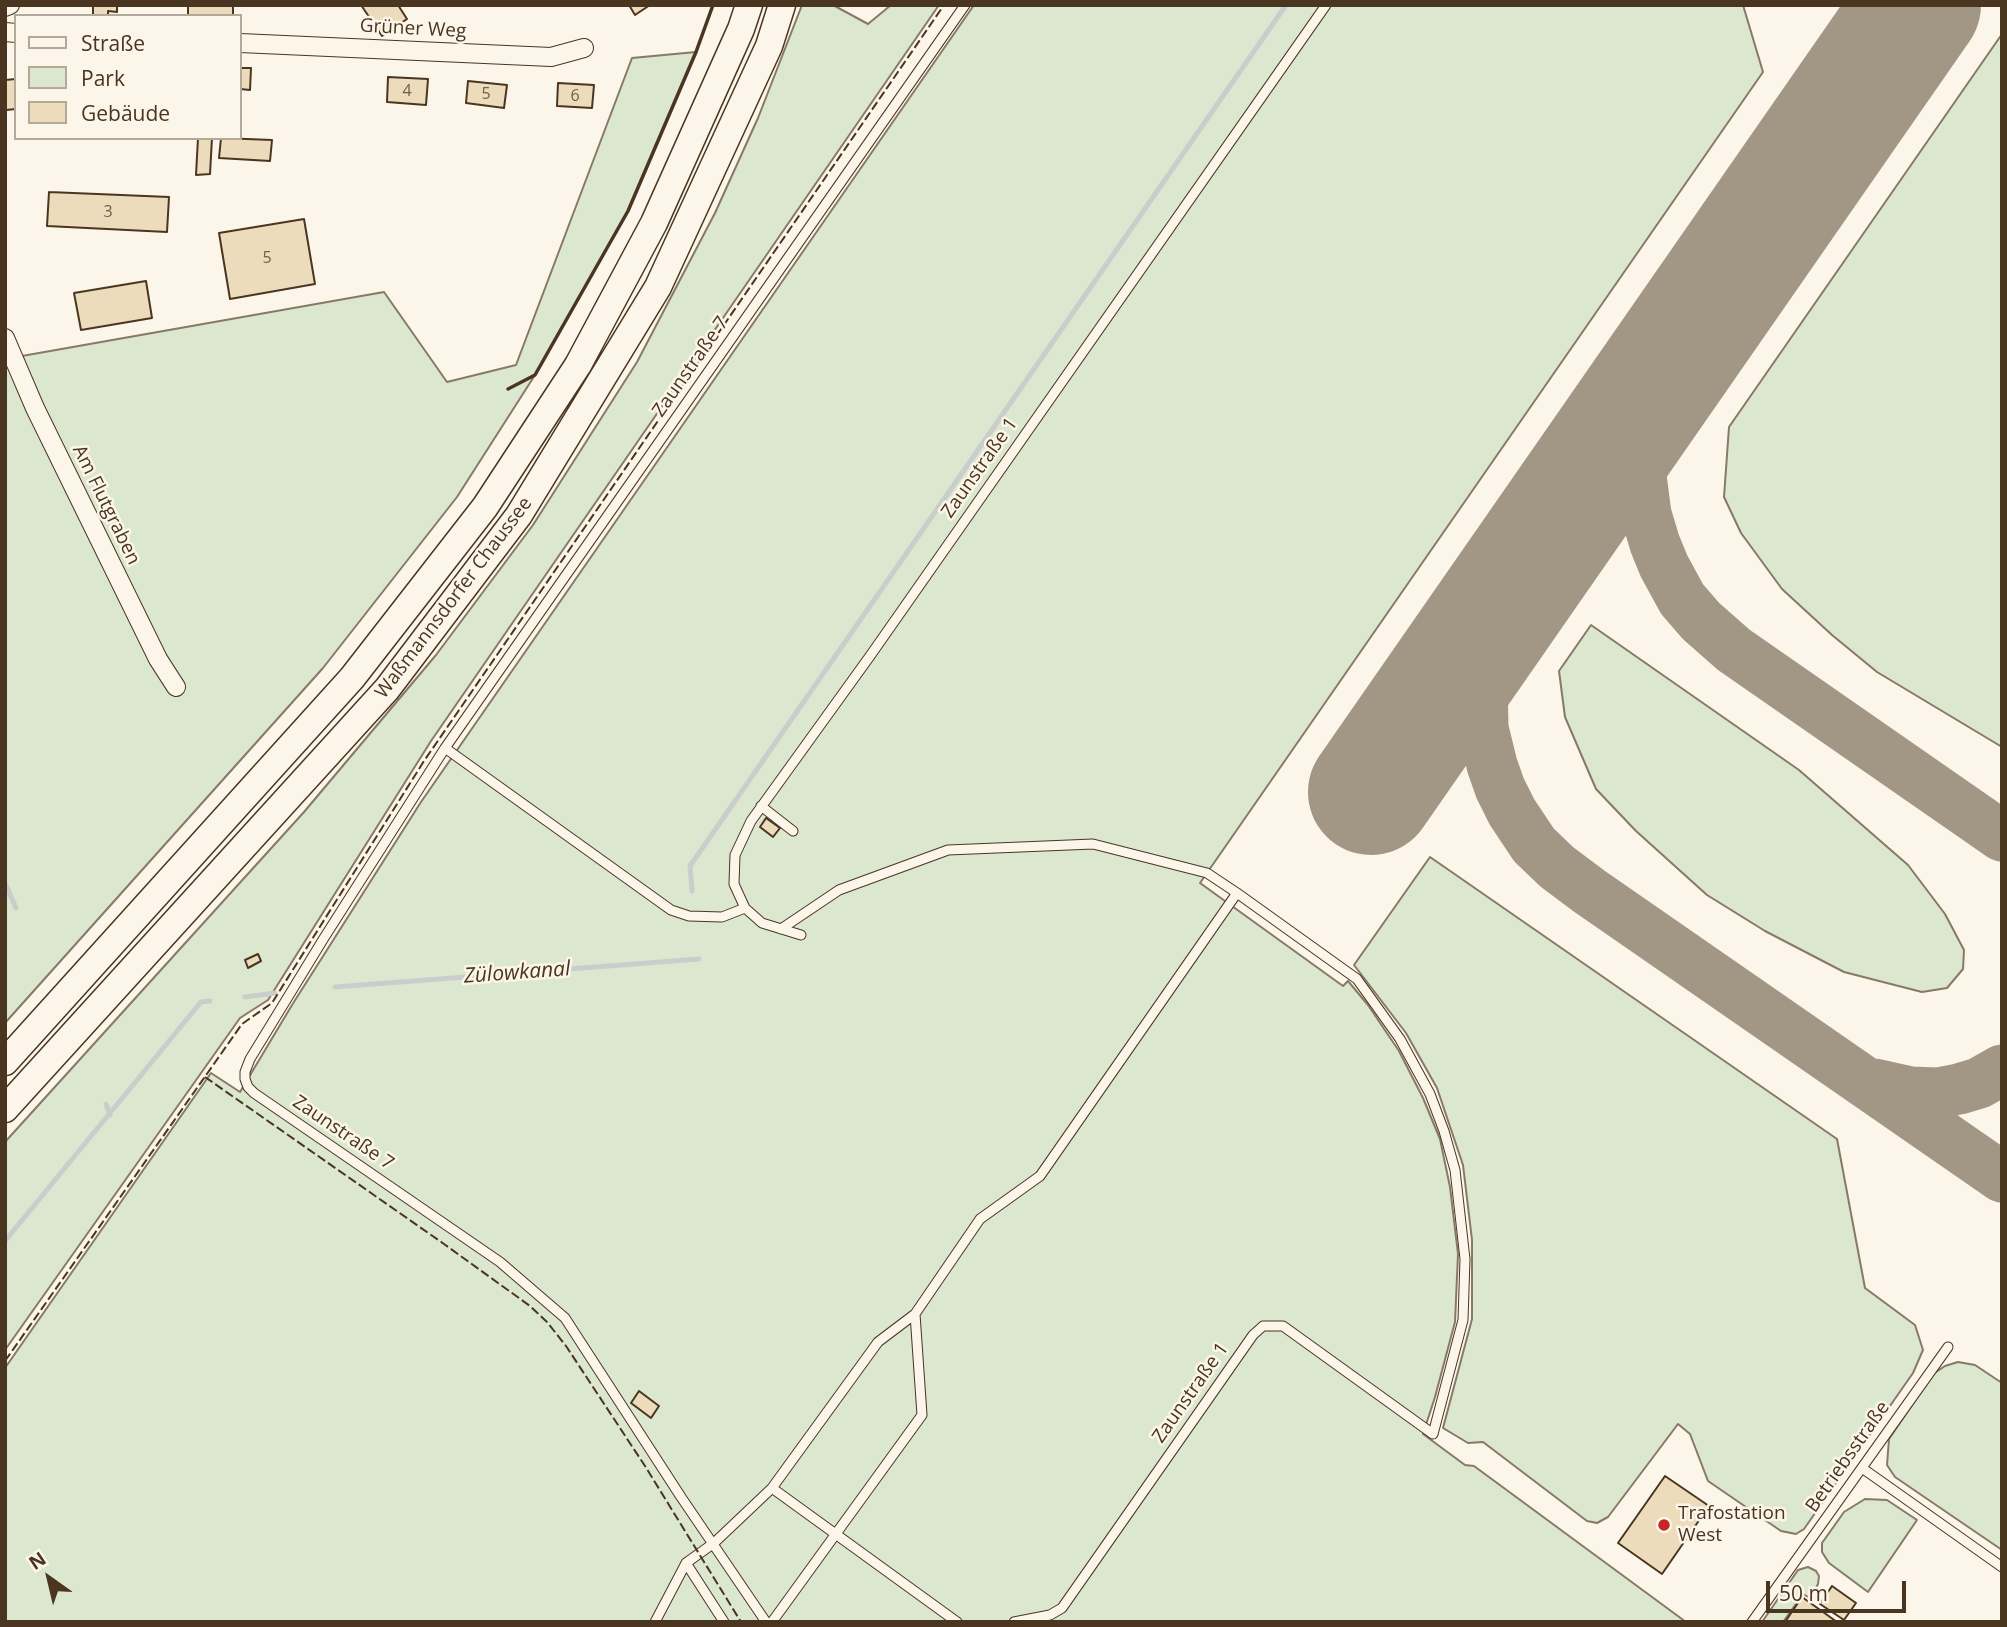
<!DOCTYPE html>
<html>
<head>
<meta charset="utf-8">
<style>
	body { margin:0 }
	#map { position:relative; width:2007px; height:1627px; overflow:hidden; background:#fbf6e9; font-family:"Open Sans",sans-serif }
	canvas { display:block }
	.frame { position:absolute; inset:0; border:7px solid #4a3520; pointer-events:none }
	.legend { position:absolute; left:14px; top:14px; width:228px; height:126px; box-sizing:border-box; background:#fbf6e9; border:2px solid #b4a999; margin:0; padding:9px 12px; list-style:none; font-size:21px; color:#4a3520 }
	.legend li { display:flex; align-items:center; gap:14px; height:35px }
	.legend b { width:35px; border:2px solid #b4a999 }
	.north { position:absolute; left:14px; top:1543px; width:70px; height:70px; -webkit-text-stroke:5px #fbf6e9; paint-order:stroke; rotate:326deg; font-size:19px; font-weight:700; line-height:28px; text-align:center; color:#4a3520 }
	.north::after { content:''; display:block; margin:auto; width:24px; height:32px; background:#4a3520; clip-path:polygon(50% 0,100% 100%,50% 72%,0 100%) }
	.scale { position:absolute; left:1766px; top:1581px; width:140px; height:32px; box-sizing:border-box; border:4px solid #4a3520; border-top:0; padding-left:9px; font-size:21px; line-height:24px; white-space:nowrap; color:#4a3520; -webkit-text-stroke:5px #fbf6e9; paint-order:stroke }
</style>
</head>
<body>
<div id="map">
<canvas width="2007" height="1627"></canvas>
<div class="frame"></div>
<ul class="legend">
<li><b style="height:9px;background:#fbf6e9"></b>Straße</li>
<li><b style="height:19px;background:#dce7d0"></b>Park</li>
<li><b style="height:19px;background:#ecdcbc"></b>Gebäude</li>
</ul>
<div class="north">N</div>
<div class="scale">50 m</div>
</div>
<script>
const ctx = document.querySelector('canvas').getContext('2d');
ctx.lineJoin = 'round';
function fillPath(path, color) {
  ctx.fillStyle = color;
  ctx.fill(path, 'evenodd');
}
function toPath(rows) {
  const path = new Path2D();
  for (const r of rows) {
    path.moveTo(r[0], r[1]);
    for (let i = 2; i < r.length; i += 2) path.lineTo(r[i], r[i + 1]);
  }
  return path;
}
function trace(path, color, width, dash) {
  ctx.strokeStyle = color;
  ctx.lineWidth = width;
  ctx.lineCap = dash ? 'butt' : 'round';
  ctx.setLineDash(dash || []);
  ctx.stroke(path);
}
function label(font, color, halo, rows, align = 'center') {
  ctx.font = font + ' "Open Sans",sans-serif';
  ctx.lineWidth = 5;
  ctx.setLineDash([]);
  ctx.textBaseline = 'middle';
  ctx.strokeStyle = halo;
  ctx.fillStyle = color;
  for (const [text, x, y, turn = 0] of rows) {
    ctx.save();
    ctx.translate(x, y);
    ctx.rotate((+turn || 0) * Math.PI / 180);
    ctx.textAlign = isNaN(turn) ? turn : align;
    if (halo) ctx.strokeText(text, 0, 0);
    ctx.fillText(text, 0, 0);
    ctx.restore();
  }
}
const green = toPath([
	[802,5,833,5,868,24,891,5,939,5,431,741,268,1000,240,1018,5,1350,5,1142,304,812,436,655,533,525,637,362,715,213,758,118,802,5],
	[974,5,1743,5,1763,72,1200,883,1343,986,1348,981,1368,1005,1399,1051,1423,1098,1440,1139,1450,1187,1458,1254,1455,1322,1435,1397,1423,1434,1465,1465,1474,1466,1686,1622,5,1622,5,1368,211,1073,240,1092,292,1005,421,802,974,5],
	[2002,34,2002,747,1877,672,1832,635,1782,589,1741,533,1724,497,1729,427,2002,34],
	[696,52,628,211,535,375,457,497,323,668,5,1023,5,359,384,292,447,382,516,365,632,58,696,52],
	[1591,625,1799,770,1908,865,1945,914,1964,950,1963,969,1947,988,1922,992,1844,972,1765,931,1707,895,1636,831,1596,789,1565,717,1559,671,1591,625],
	[1430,857,1837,1139,1865,1288,1915,1325,1923,1350,1913,1373,1804,1529,1796,1534,1781,1531,1708,1481,1690,1434,1678,1424,1608,1517,1597,1523,1587,1521,1483,1442,1468,1443,1443,1428,1472,1319,1472,1240,1463,1165,1437,1088,1406,1033,1354,965,1430,857],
	[1958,1362,1975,1365,2002,1383,2002,1550,1895,1477,1887,1465,1889,1439,1933,1374,1945,1366,1958,1362],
	[1865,1499,1887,1500,1917,1520,1868,1592,1829,1563,1822,1552,1822,1543,1844,1512,1865,1499],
	[1808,1567,1816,1571,1819,1576,1818,1584,1810,1598,1803,1594,1783,1622,1762,1622,1798,1570,1808,1567]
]);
fillPath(green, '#dce7d0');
trace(green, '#887966', 2);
trace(toPath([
	[5,883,16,908],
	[692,891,690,866,1286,5],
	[335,987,699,959],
	[245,997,275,993],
	[106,1104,110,1115],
	[5,1241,201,1002,210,1001]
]), '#c9cecd', 5);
trace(toPath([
	[1878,63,1889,15,1889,5],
	[1668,365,1657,387,1650,409,1643,442,1641,476,1646,514,1655,544,1664,566,1682,599,1701,621,1734,650,2002,836],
	[1510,592,1496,618,1488,646,1482,679,1483,728,1492,765,1500,788,1512,812,1534,845,1557,867,1589,891,2002,1177],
	[1874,1084,1910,1092,1938,1093,1959,1089,1979,1083,2002,1070]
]), '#a29684', 51);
trace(toPath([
	[1371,792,1918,5]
]), '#a29684', 126);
const building = toPath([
	[93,5,117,5,117,12,108,11,108,15,93,15,93,5],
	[188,5,233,5,233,16,188,16,188,5],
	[361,5,398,5,407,19,382,36,361,5],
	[629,5,650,5,635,15,629,5],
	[240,68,251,68,250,90,240,89,240,68],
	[388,77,428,79,426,105,387,102,388,77],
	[16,79,16,109,6,110,5,80,16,79],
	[468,81,507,85,504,108,466,103,468,81],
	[558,83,594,85,592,108,557,106,558,83],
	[198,138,212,138,210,174,196,175,198,138],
	[221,138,272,140,270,161,219,158,221,138],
	[49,192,169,197,167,232,47,226,49,192],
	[304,219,315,284,230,299,219,233,304,219],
	[146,281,152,318,81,330,74,293,146,281],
	[766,818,780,828,773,837,760,827,766,818],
	[258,954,261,961,248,968,245,960,258,954],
	[639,1391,659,1406,651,1418,631,1403,639,1391],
	[1665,1476,1709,1506,1662,1574,1618,1543,1665,1476],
	[1832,1586,1856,1603,1844,1620,1820,1604,1832,1586],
	[1802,1597,1837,1622,1785,1622,1802,1597]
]);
fillPath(building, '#ecdcbc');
trace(building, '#4a3520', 2);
const lane = toPath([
	[445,748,671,910,689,916,722,917,745,908],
	[761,806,793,831],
	[781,929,839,890,948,850,1093,844,1207,873,1237,893,1357,979,1400,1039,1430,1094,1444,1131,1455,1170,1465,1259,1463,1320,1433,1434,1283,1326,1263,1326,1253,1335,1062,1608,1050,1615,1014,1622],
	[801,935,762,923,745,908,734,884,735,855,751,821,870,656,1326,5],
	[1862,1468,2002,1567],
	[772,1488,957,1622],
	[686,1563,724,1622],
	[655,1622,686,1563,714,1543,772,1488,878,1342,915,1314],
	[766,1622,681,1497,565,1318,500,1262,254,1093,248,1087,245,1079,245,1072,250,1059,324,938,445,748,965,5],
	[772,1622,922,1415,915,1314,980,1219,1040,1176,1237,893],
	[1752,1622,1948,1347]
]);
const street = toPath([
	[5,7,10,5],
	[5,32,16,33],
	[240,43,551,57,584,48],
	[5,338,35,408,158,659,176,687]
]);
const primary = toPath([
	[5,1062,352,678,485,507,578,365,654,223,741,29,749,5],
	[5,1109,387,689,519,515,658,287,769,46,782,5]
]);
trace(lane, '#4a3520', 11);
trace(street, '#4a3520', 20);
trace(primary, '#4a3520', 29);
trace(lane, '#fbf6e9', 9);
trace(street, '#fbf6e9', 18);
trace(primary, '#fbf6e9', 26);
trace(toPath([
	[205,1077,444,1244,530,1306,547,1322,566,1346,645,1466,741,1622],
	[5,1361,242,1024,272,1003,424,761,944,5]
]), '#4a3520', 2, [9, 3.5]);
trace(toPath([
	[508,389,535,375,628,211,696,52,713,5]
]), '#4a3520', 3.5);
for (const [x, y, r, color] of [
	[1664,1525,7,"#c62828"]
]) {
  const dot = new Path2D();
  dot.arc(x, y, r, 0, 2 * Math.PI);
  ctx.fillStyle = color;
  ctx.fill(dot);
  trace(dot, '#fbf6e9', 2.5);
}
label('16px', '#725f47', null, [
	["4",407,91],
	["5",486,94],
	["6",575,96],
	["3",108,212],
	["5",267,258]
]);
label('19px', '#4a3520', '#fbf6e9', [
	["Grüner Weg",413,29,3],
	["Zaunstraße 7",691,367,-55],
	["Zaunstraße 1",980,468,-55],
	["Am Flutgraben",106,505,64],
	["Waßmannsdorfer Chaussee",454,598,-53],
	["Zaunstraße 7",343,1133,34],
	["Zaunstraße 1",1191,1393,-55],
	["Betriebsstraße",1848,1457,-55]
]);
label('19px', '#4a3520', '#fbf6e9', [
	["Trafostation",1678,1514],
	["West",1678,1536]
], 'left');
label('italic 21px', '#4a3520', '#fbf6e9', [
	["Zülowkanal",517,973,-4]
]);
</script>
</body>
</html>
